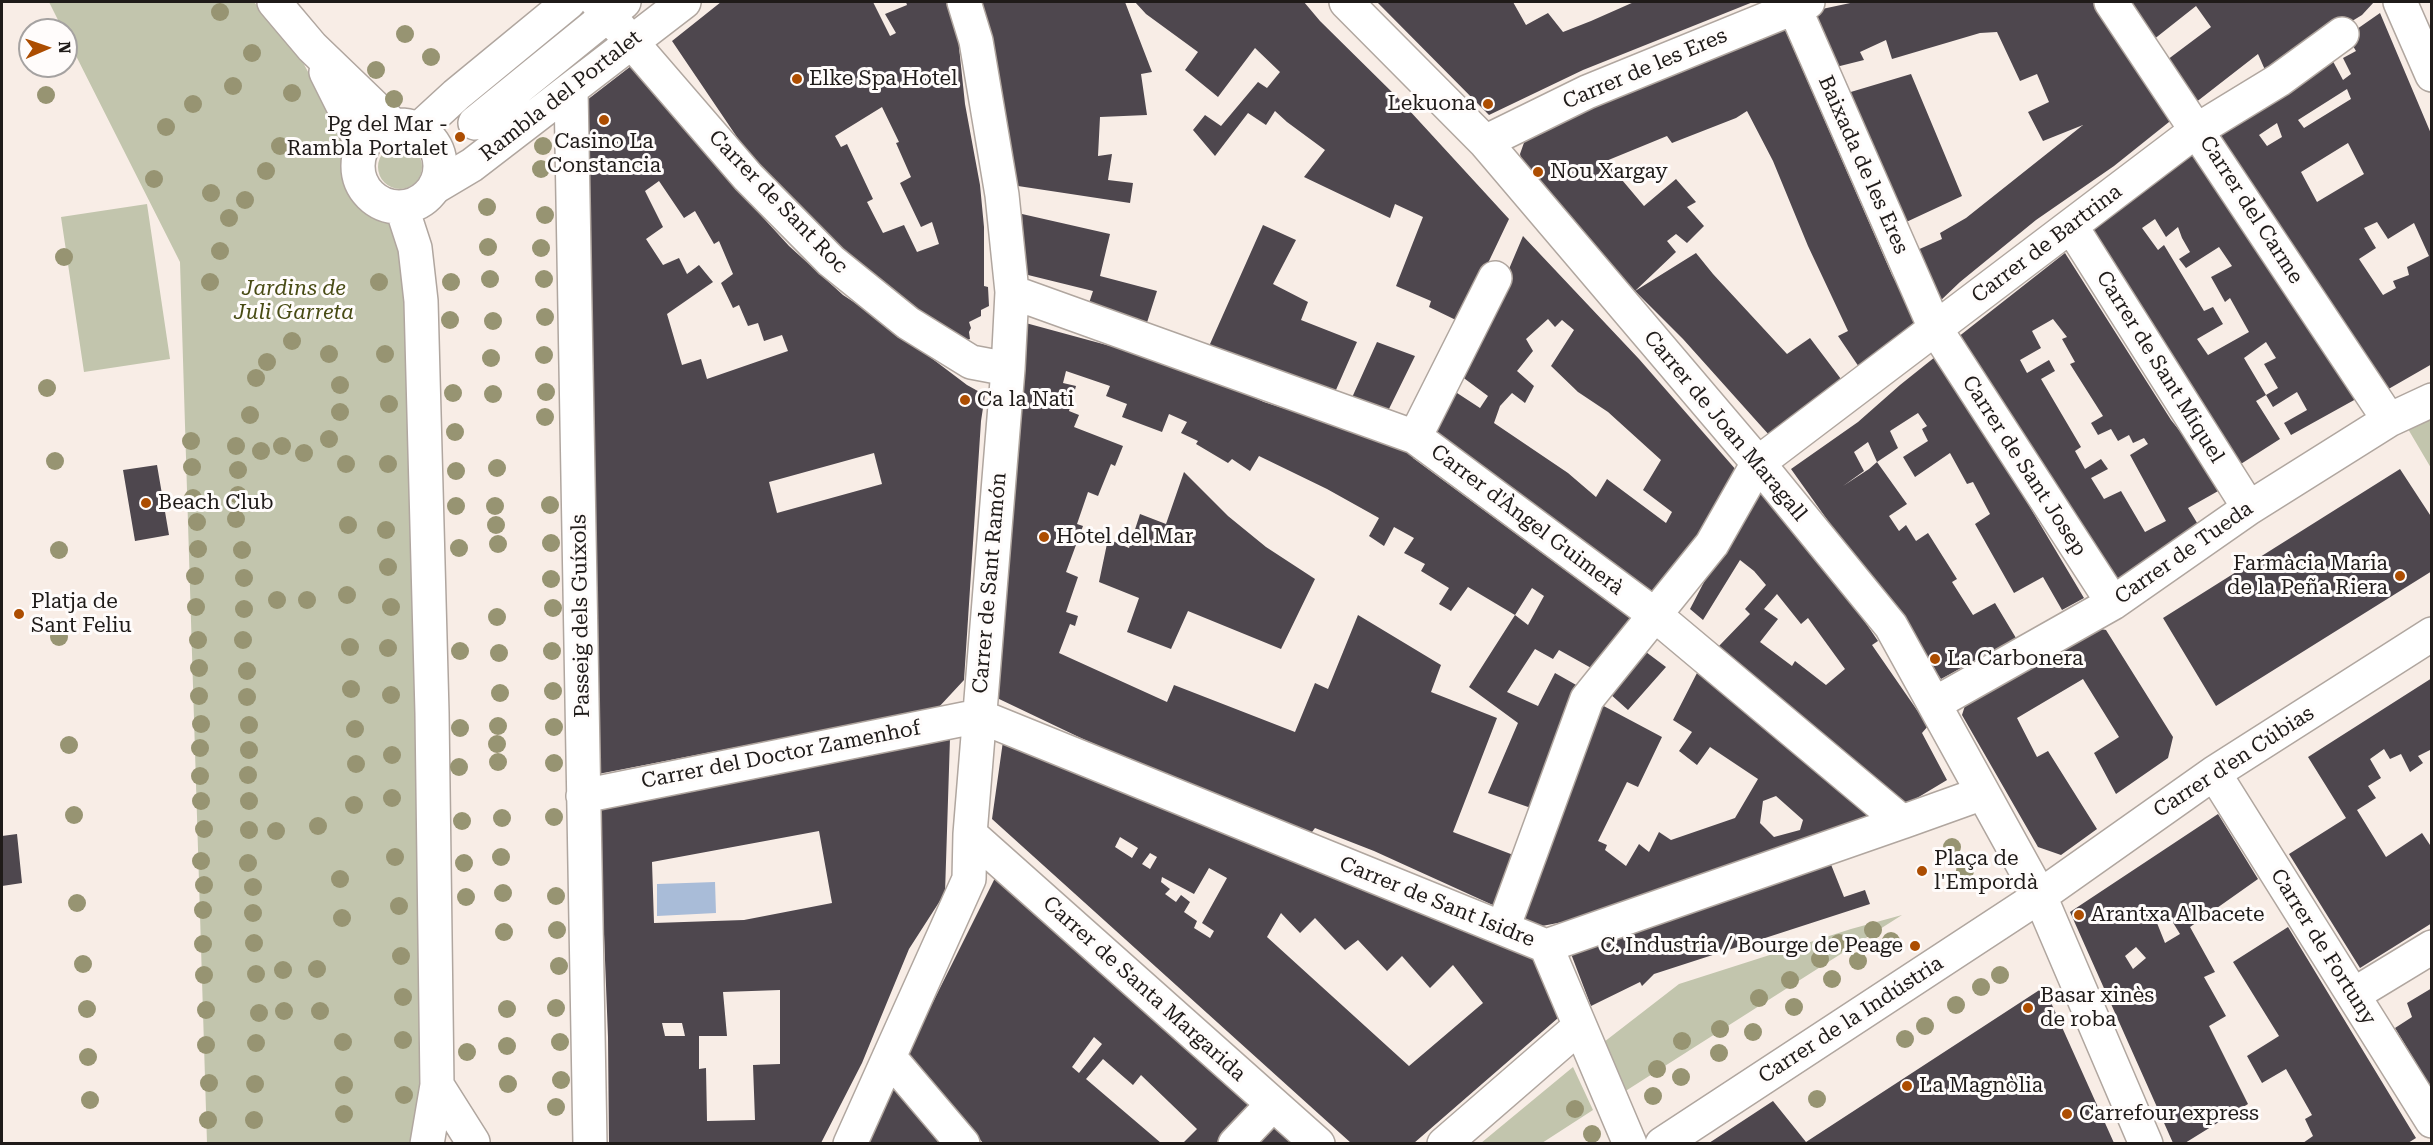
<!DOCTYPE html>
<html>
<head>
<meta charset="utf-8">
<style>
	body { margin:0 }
	#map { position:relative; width:2433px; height:1145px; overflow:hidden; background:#f8ede6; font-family:"Roboto Serif",serif }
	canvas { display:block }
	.frame { position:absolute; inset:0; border:3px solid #1f1b19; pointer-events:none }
	.north { position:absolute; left:18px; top:18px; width:60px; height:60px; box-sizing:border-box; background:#fffcfb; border:2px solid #a5a2a1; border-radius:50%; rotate:88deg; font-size:16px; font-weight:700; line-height:24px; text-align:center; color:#1f1b19 }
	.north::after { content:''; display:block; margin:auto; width:21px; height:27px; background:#ac4d01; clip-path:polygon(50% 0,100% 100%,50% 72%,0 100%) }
</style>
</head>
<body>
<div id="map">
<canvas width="2433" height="1145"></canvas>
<div class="frame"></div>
<div class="north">N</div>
</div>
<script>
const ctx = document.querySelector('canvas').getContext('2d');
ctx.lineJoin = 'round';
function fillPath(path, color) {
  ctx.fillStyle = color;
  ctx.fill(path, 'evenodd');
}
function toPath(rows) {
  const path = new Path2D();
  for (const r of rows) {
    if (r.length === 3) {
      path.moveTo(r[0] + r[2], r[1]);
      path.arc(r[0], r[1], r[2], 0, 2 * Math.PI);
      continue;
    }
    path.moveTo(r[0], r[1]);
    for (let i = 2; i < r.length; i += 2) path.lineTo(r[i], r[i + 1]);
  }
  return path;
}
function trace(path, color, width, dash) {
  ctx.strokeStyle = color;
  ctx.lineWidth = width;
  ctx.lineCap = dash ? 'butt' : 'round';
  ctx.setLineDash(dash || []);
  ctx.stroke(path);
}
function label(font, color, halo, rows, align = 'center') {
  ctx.font = font + ' "Roboto Serif",serif';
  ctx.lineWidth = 6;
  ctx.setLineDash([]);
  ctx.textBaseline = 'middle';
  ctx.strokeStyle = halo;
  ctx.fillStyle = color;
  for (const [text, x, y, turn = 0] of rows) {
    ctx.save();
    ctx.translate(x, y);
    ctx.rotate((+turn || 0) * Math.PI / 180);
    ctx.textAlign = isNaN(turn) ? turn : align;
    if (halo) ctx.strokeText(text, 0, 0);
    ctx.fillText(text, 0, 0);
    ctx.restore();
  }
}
fillPath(toPath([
	[49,2,254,2,297,51,346,144,342,173,344,185,352,198,359,208,368,215,393,224,407,248,421,1082,412,1138,408,1143,207,1143,180,262,66,36,66,30,63,30],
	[400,167,22],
	[147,204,170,359,84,372,61,217],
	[2431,416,2431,468,2408,429],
	[1902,915,1624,1092,1604,1042,1679,984,1851,929],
	[1573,1067,1593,1110,1542,1143,1481,1143]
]), '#c2c5ad');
fillPath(toPath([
	[715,882,716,913,657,916,657,884]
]), '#a9bcd8');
fillPath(toPath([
	[721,2,873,2,890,36,896,33,885,14,907,5,906,2,950,2,957,28,965,104,980,185,984,227,984,286,988,287,989,306,981,310,981,316,969,322,971,328,969,332,970,339,957,344,816,229,764,177,672,41],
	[882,107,899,142,896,143,911,177,900,183,921,227,932,222,939,244,917,252,904,225,883,233,867,202,873,199,847,144,841,147,835,136],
	[978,2,1125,2,1152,72,1141,74,1147,115,1100,117,1098,156,1112,154,1108,180,1133,183,1130,203,1018,186],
	[1135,2,1304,2,1320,21,1397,97,1509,219,1460,322,1429,307,1431,301,1396,286,1423,217,1395,204,1390,218,1304,177,1325,150,1287,122,1275,111,1266,125,1248,113,1215,156,1193,130,1205,115,1221,126,1258,82,1267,88,1280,72,1255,48,1218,97,1185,70,1198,52,1146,14],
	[1377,2,1513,2,1526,25,1548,13,1563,32,1591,21,1634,2,1753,2,1583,70,1489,115],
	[1855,2,2095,2,2174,118,2114,166,2036,220,1960,282,1938,303,1915,251,1942,239,1940,233,1966,218,2083,125,2043,141,2028,112,2049,102,2037,74,2020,81,1997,32,1980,33,1892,59,1886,40,1860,52,1864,60,1832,68,1808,12],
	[2128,2,2374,2,2362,15,2316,43,2269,79,2258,54,2195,103,2167,60,2211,27,2196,6,2153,40],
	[2380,13,2432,136,2432,364,2385,391,2218,137,2328,52,2343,80,2351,74,2343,58,2356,51,2347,36],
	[2347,89,2351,99,2304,128,2298,120],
	[2277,123,2282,137,2267,146,2259,135],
	[2348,143,2364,174,2317,202,2301,172],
	[2377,222,2388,239,2414,223,2429,256,2407,267,2409,275,2393,281,2396,288,2383,295,2359,259,2376,248,2364,228],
	[1783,25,1892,275,1916,321,1859,367,1838,336,1848,331,1808,246,1773,161,1747,111,1736,118,1672,143,1667,136,1606,161,1644,206,1676,179,1696,202,1687,207,1704,226,1687,243,1676,234,1667,241,1676,252,1635,291,1696,253,1713,274,1787,354,1810,338,1841,379,1770,436,1683,339,1635,291,1524,172,1520,154,1526,137,1532,128],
	[635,63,735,187,789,246,843,295,881,320,967,385,985,395,981,421,964,680,938,708,593,775,578,107],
	[659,181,684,218,695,211,714,244,719,241,733,274,721,283,733,308,739,305,748,326,758,323,764,341,782,335,788,351,707,379,701,359,682,365,667,314,713,282,699,265,687,274,679,258,663,265,646,239,663,227,645,191],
	[874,453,882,484,777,513,769,482],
	[1911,74,1962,196,1902,224,1844,94],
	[2196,151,2356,399,2291,435,2284,423,2307,410,2297,392,2273,407,2266,395,2278,388,2264,364,2276,358,2266,342,2244,358,2266,395,2256,401,2280,439,2233,469,2082,235],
	[2155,219,2166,237,2178,227,2182,238,2190,252,2179,259,2186,268,2219,247,2232,266,2211,277,2225,302,2230,298,2249,332,2208,355,2197,339,2223,324,2213,307,2204,311,2164,245,2158,250,2142,228],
	[1022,214,1110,234,1100,276,1157,291,1144,332,1086,312,1093,291,1024,274],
	[1263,225,1296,240,1273,284,1308,302,1301,320,1357,342,1332,399,1206,353],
	[1523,236,1639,359,1737,471,1696,548,1651,602,1429,436,1454,391,1480,408,1488,396,1457,373,1492,309],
	[1548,319,1555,327,1562,320,1574,330,1551,366,1578,392,1608,412,1661,460,1643,490,1672,512,1666,523,1607,479,1596,497,1568,473,1494,423,1500,406,1512,393,1525,403,1534,386,1517,371,1533,351,1526,339],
	[2065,253,2171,420,2195,450,2220,490,2188,508,2202,531,2107,585,1953,341],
	[2053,319,2067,337,2062,339,2075,362,2070,364,2103,416,2091,423,2098,435,2111,429,2118,441,2129,435,2133,443,2144,438,2148,444,2130,455,2166,521,2145,532,2121,491,2104,499,2091,478,2108,469,2101,459,2085,469,2075,451,2081,447,2041,379,2055,371,2049,360,2027,373,2020,360,2041,348,2032,331],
	[1022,322,1125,350,1228,386,1264,402,1415,451,1413,458,1634,621,1593,669,1559,650,1553,659,1535,649,1507,692,1538,706,1555,673,1578,686,1531,808,1488,793,1518,723,1469,687,1515,615,1468,587,1451,611,1439,604,1449,588,1421,571,1425,564,1404,553,1414,538,1394,527,1384,546,1369,536,1379,518,1327,489,1259,456,1250,471,1232,459,1228,463,1196,444,1198,441,1181,433,1187,422,1169,414,1162,432,1122,417,1127,404,1106,396,1110,386,1066,371,1063,383,1076,386,1069,411,1079,415,1074,427,1123,446,1115,466,1111,464,1098,496,1088,492,1077,524,1083,526,1066,572,1078,577,1066,612,1078,616,1075,626,1070,624,1059,653,1167,702,1174,685,1295,732,1315,683,1328,689,1358,615,1441,665,1431,692,1497,718,1453,832,1516,856,1495,906,1374,851,1315,828,1309,836,1083,739,997,698,1006,547,1014,499],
	[1532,588,1544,596,1528,625,1515,615],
	[1377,342,1415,356,1386,415,1350,402],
	[1935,357,2003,462,2084,598,2062,610,2043,577,2014,593,1975,524,1990,514,1973,482,1967,484,1950,453,1915,477,1903,457,1928,441,1922,429,1927,426,1918,413,1890,431,1898,448,1877,462,1868,442,1854,452,1864,471,1843,486,1869,469,1877,462,1907,504,1889,516,1899,531,1906,525,1916,541,1928,533,1957,579,1952,582,1973,615,1995,603,2016,638,1941,679,1791,469,1858,422,1900,385],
	[157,465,169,535,135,541,123,470],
	[2400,469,2432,518,2432,571,2216,706,2163,618],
	[1184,472,1228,516,1266,547,1315,579,1281,649,1188,611,1171,649,1127,632,1139,598,1099,582,1108,539,1129,548,1140,514,1166,524],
	[1755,484,1841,587,1878,641,1872,645,1928,726,1922,733,1947,780,1902,807,1700,643,1707,636,1718,647,1750,614,1745,609,1766,585,1754,571,1740,560,1703,620,1690,609],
	[1777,594,1801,624,1808,618,1845,669,1826,685,1795,661,1792,666,1760,642,1778,619,1764,609],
	[2085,626,2106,630,2173,737,2168,758,2116,794,2094,753,2119,737,2083,679,2017,718,2037,757,2048,751,2097,829,2061,855,2038,847,1962,715,1969,693],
	[1646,652,1666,667,1628,710,1609,693],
	[1697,673,1868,808,1867,817,1568,921,1542,926,1516,917,1598,703,1662,737,1638,787,1627,782,1598,841,1607,845,1605,850,1626,866,1639,844,1649,852,1659,832,1671,840,1735,818,1758,779,1710,747,1697,765,1679,751,1692,732,1673,720],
	[1776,796,1803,820,1800,830,1774,837,1760,823,1763,801],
	[2432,678,2432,749,2418,756,2423,763,2410,772,2401,754,2390,759,2384,749,2370,759,2381,778,2368,786,2376,798,2357,810,2386,857,2422,833,2432,848,2432,923,2360,968,2289,854,2346,818,2308,757],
	[1005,727,1539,961,1558,1018,1414,1143,1351,1143,992,819],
	[1120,837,1138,848,1132,858,1115,847],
	[1150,853,1157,857,1150,869,1142,864],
	[1209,868,1227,878,1202,923,1214,931,1210,938,1194,928,1197,921,1184,912,1190,902,1181,895,1176,902,1165,894,1170,889,1161,882,1162,877,1194,894],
	[1281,913,1300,933,1315,918,1345,950,1358,940,1387,971,1402,956,1430,988,1453,965,1483,1003,1409,1066,1267,937],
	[950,738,945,893,909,949,862,1063,821,1143,609,1143,608,1037,599,806],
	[819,831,832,903,744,920,654,923,652,862],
	[780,990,780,1064,753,1065,755,1120,707,1121,706,1068,699,1069,699,1036,727,1036,723,992],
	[662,1023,682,1023,685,1036,665,1036],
	[2218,814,2258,879,2190,927,2215,972,2204,977,2226,1016,2209,1026,2248,1104,2185,1143,2173,1143,2070,912],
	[2169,916,2180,934,2165,943,2157,923],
	[2136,947,2146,958,2133,969,2125,956],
	[17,834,22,883,2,886,2,836],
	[1828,857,1844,897,1865,890,1870,904,1654,974,1642,986,1640,982,1591,1006,1568,946],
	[995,878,1255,1108,1219,1143,1183,1143,1197,1129,1141,1075,1133,1085,1103,1059,1086,1079,1161,1143,983,1143,907,1054],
	[1094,1037,1102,1044,1079,1073,1072,1067],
	[2288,927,2416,1138,2408,1143,2303,1143,2313,1136,2305,1119,2312,1115,2286,1069,2262,1083,2247,1056,2279,1036,2233,962],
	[2044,987,2114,1143,1709,1143,1773,1101,1806,1142],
	[2432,988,2432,1089,2395,1028,2412,1017,2407,1003],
	[895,1081,948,1143,862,1143],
	[1273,1122,1298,1143,1253,1143]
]), '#4e474e');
const minor = toPath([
	[597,2,748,177,831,261,908,323,971,362,1008,369],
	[1346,2,1485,142,1758,463,1891,626,2040,896,2146,1144],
	[1792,2,1935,328,2113,603],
	[2111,2,2389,420],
	[2400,2,2432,75],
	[571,89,590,1144],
	[475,123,624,2],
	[419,129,456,95,569,2],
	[1485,142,1587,92,1808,2],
	[435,187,472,165,684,2],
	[2071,226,2249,508],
	[1012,292,1415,437,1655,615,1902,822,1983,793],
	[1415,437,1495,278],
	[1934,704,2113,603,2249,508,2389,420,2432,400],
	[2214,773,2432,1121],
	[583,796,979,716,1546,946,1902,822],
	[970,834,1318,1144],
	[1503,928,1587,699,1712,544,1758,463,2197,130,2279,80,2342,34],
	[1546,946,1630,1144],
	[2353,995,2432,947],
	[889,1057,963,1144],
	[850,1144,969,879,970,834,1008,369,1012,292,1002,195,976,41,964,2],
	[1235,1144,1273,1104],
	[1444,1144,1579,1027],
	[1662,1144,2040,896,2214,773,2432,634]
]);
const major = toPath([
	[274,2,312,47,393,125],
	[326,72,363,146],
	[399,166,41],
	[402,208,415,248,421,301,432,713,437,1085,427,1144],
	[437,1085,473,1142]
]);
trace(minor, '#b0a69f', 36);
trace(major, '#b0a69f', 36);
trace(minor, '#fff', 33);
trace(major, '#fff', 33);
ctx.fillStyle = '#979472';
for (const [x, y] of [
	[220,12],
	[405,34],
	[252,53],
	[431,57],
	[376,70],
	[233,86],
	[292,93],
	[46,95],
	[394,99],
	[193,104],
	[166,127],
	[280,146],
	[543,146],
	[541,169],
	[266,171],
	[154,179],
	[211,193],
	[245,200],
	[487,207],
	[545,215],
	[229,218],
	[488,247],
	[541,248],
	[220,251],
	[64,257],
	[490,279],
	[544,279],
	[210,282],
	[379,282],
	[451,282],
	[545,317],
	[450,320],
	[493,321],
	[292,341],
	[329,354],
	[385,354],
	[544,355],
	[491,358],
	[267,362],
	[256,378],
	[340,385],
	[47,388],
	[546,392],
	[453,393],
	[493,394],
	[389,404],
	[340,412],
	[250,415],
	[545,417],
	[455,432],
	[329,439],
	[191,441],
	[236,446],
	[282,446],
	[261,451],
	[304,453],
	[55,461],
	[346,464],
	[388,464],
	[192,467],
	[497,468],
	[238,470],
	[456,471],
	[238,495],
	[193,498],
	[550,505],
	[456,506],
	[495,506],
	[236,519],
	[197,522],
	[348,525],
	[496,525],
	[386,530],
	[551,543],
	[498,544],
	[459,548],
	[198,549],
	[59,550],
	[242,550],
	[388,567],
	[195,576],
	[244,578],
	[551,579],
	[347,595],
	[277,600],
	[307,600],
	[196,607],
	[391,607],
	[553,608],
	[244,609],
	[497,617],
	[59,637],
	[198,640],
	[243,640],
	[350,647],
	[388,648],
	[460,651],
	[552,651],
	[499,653],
	[199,668],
	[247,671],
	[351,689],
	[553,691],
	[500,693],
	[391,695],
	[199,696],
	[247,697],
	[201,724],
	[249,725],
	[498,726],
	[554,727],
	[460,728],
	[355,729],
	[497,744],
	[69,745],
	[200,748],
	[249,750],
	[392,755],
	[498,762],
	[554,763],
	[356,764],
	[459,767],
	[248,775],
	[200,776],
	[392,798],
	[201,801],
	[249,801],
	[354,805],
	[74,815],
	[554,817],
	[502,818],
	[462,821],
	[318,826],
	[204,829],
	[249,830],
	[276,831],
	[1952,847],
	[395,857],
	[501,857],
	[201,861],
	[248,863],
	[464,863],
	[1965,871],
	[340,879],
	[204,885],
	[253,887],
	[503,893],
	[556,896],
	[466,897],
	[77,903],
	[399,906],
	[203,910],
	[253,913],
	[342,918],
	[557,930],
	[1873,930],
	[504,932],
	[1891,941],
	[254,943],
	[1839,943],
	[203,944],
	[401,956],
	[1820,959],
	[1858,961],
	[83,964],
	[559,966],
	[317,969],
	[283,970],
	[256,974],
	[204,975],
	[2000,975],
	[1832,979],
	[1790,980],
	[1981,987],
	[403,997],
	[1759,998],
	[1956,1005],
	[1794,1007],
	[556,1008],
	[87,1009],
	[507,1009],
	[206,1010],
	[284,1011],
	[320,1011],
	[259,1013],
	[1925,1026],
	[1720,1029],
	[1753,1032],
	[1905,1039],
	[403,1040],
	[1682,1041],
	[343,1042],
	[560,1042],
	[256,1043],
	[206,1045],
	[507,1046],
	[467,1052],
	[1719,1053],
	[88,1057],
	[1657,1069],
	[1681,1077],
	[561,1080],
	[209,1083],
	[255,1084],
	[508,1084],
	[344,1085],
	[404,1095],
	[1653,1096],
	[1817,1099],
	[90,1100],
	[556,1107],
	[1575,1109],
	[344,1114],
	[208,1120],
	[254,1120],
	[1592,1134]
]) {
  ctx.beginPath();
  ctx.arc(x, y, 9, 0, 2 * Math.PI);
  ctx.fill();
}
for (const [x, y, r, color] of [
	[797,79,6,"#ac4d01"],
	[1488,104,6,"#ac4d01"],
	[604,120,6,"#ac4d01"],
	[460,137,6,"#ac4d01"],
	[1538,172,6,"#ac4d01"],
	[965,400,6,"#ac4d01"],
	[146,503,6,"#ac4d01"],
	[1044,537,6,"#ac4d01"],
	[2400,576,6,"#ac4d01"],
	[19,614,6,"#ac4d01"],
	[1935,659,6,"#ac4d01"],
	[1922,871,6,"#ac4d01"],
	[2079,915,6,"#ac4d01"],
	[1915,946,6,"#ac4d01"],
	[2028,1008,6,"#ac4d01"],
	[1907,1086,6,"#ac4d01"],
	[2067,1114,6,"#ac4d01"]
]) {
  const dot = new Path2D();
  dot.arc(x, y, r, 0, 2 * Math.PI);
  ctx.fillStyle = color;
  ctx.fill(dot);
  trace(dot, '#fffcfb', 2);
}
label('21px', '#1f1b19', '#fffcfb', [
	["Carrer de les Eres",1645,69,-23],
	["Rambla del Portalet",561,96,-38],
	["Baixada de les Eres",1863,165,66],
	["Carrer de Sant Roc",778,202,46],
	["Carrer del Carme",2251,210,57],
	["Carrer de Bartrina",2047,244,-37],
	["Carrer de Sant Miquel",2160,367,58],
	["Carrer de Joan Maragall",1725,426,50],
	["Carrer de Sant Josep",2024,466,57],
	["Carrer d'Àngel Guimerà",1527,520,37],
	["Carrer de Tueda",2184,553,-35],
	["Carrer de Sant Ramón",990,583,-85],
	["Passeig dels Guíxols",581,616,-91],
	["Carrer del Doctor Zamenhof",781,755,-11],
	["Carrer d'en Cúbias",2234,762,-33],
	["Carrer de Sant Isidre",1437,902,22],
	["Carrer de Fortuny",2323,947,58],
	["Carrer de Santa Margarida",1144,989,42],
	["Carrer de la Indústria",1851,1020,-33]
]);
label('21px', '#1f1b19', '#fffcfb', [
	["Elke Spa Hotel",809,79],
	["Lekuona",1476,104,"right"],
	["Pg del Mar -",448,125,"right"],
	["Rambla Portalet",448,149,"right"],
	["Casino La",604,142,"center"],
	["Constancia",604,166,"center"],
	["Nou Xargay",1550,172],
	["Ca la Nati",977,400],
	["Beach Club",158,503],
	["Hotel del Mar",1056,537],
	["Farmàcia Maria",2388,564,"right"],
	["de la Peña Riera",2388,588,"right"],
	["Platja de",31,602],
	["Sant Feliu",31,626],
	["La Carbonera",1947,659],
	["Plaça de",1934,859],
	["l'Empordà",1934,883],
	["Arantxa Albacete",2091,915],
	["C. Industria / Bourge de Peage",1903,946,"right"],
	["Basar xinès",2040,996],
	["de roba",2040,1020],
	["La Magnòlia",1919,1086],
	["Carrefour express",2079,1114]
], 'left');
label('italic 21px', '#484b14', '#fffcfb', [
	["Jardins de",294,289],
	["Juli Garreta",294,313]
]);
</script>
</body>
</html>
